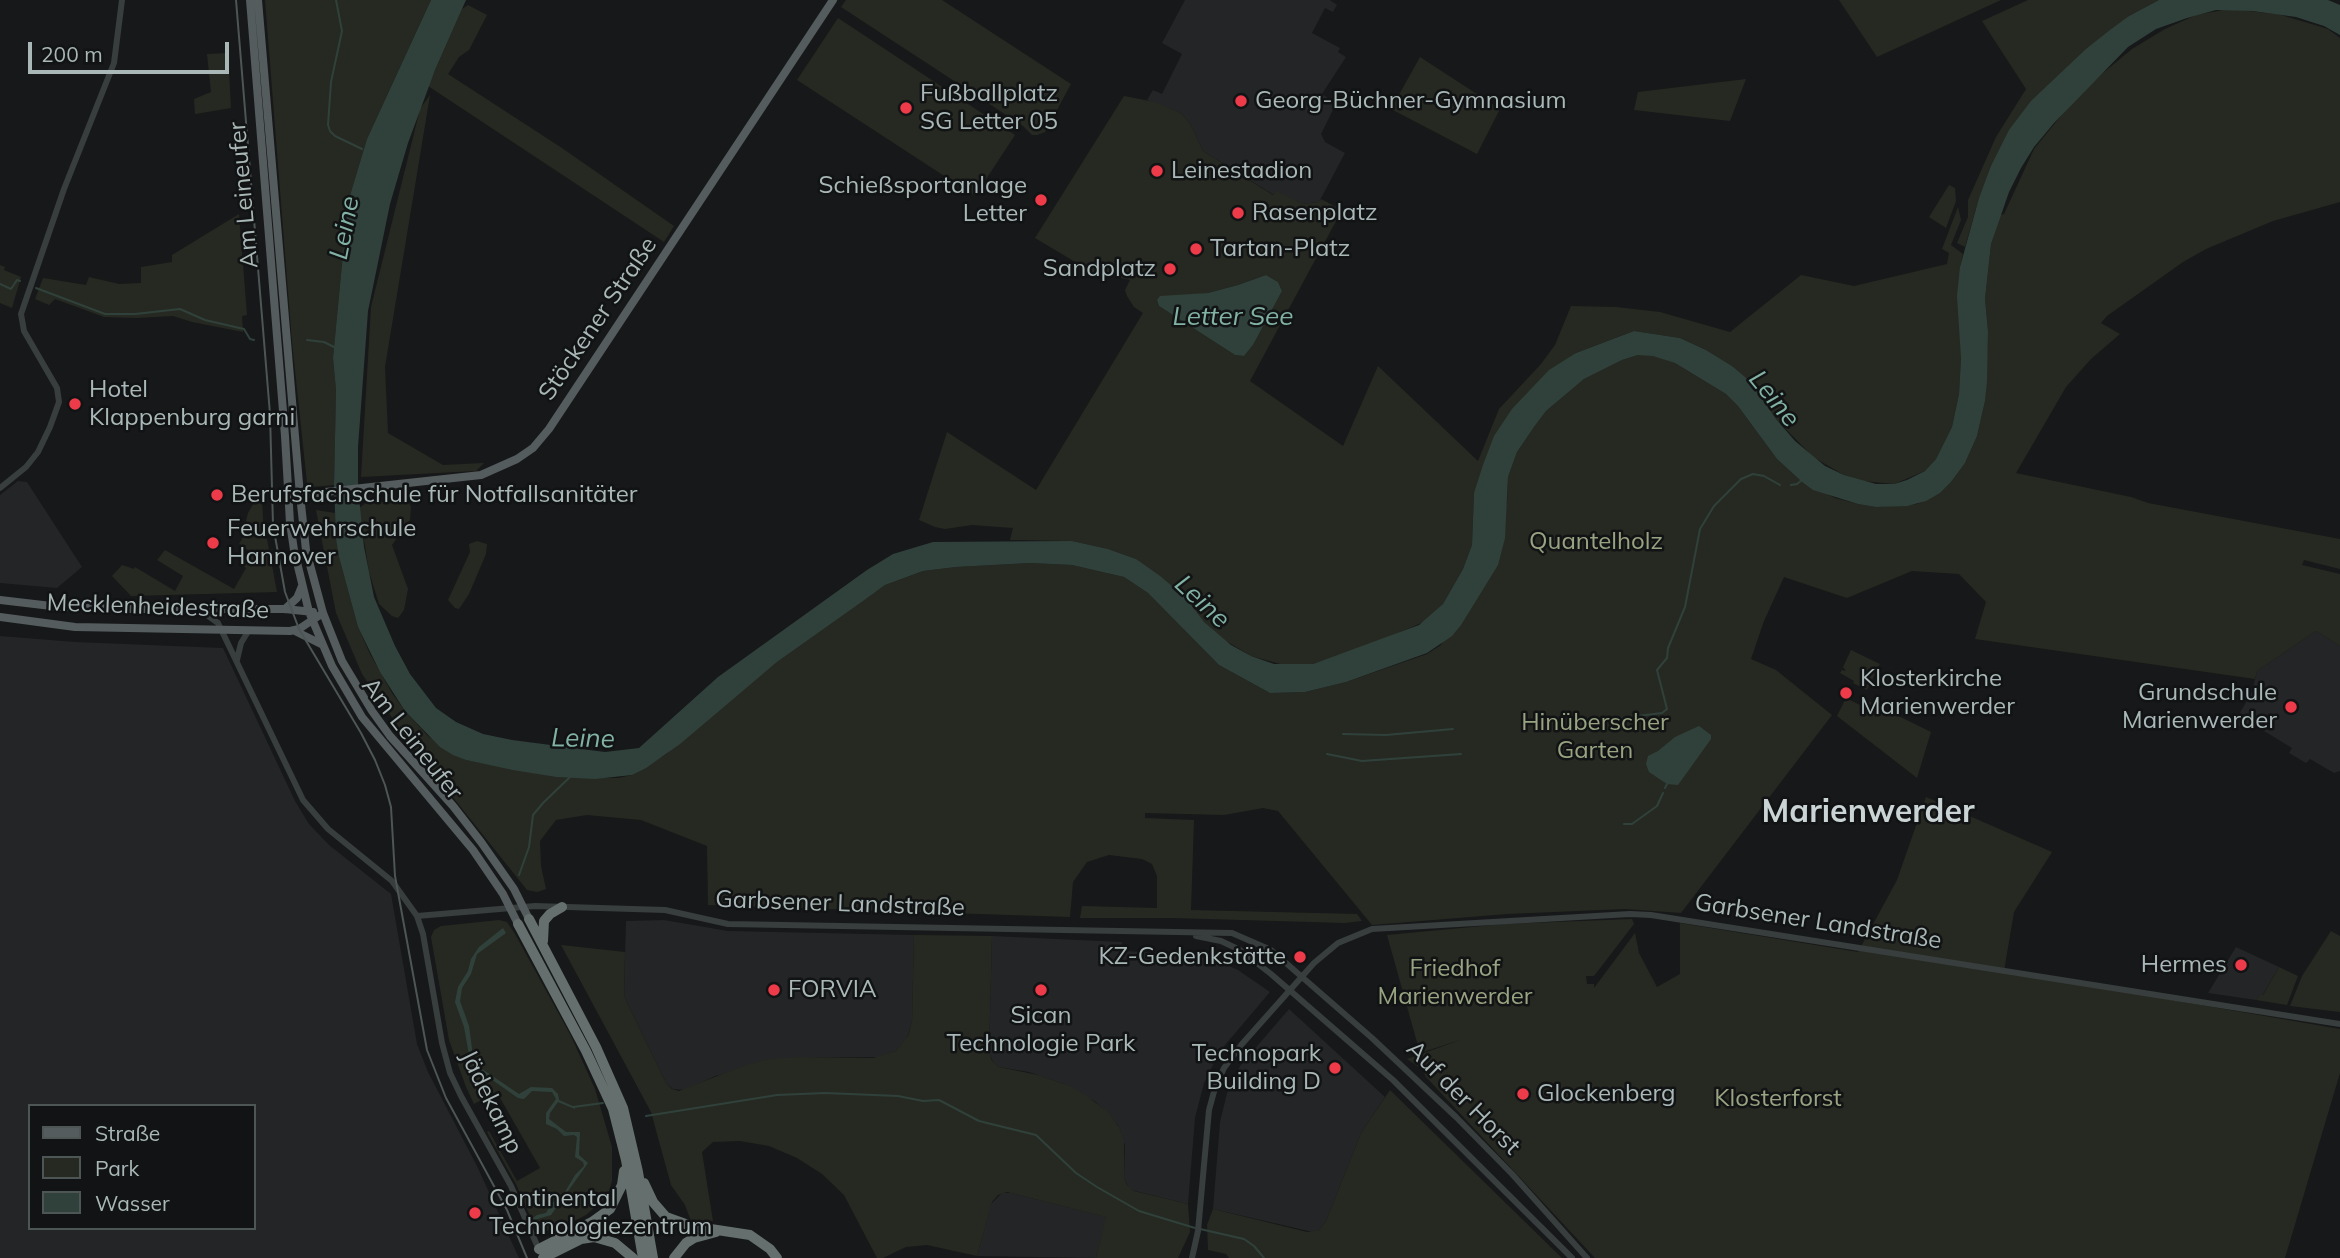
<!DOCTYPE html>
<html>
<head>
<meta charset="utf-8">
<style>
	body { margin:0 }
	#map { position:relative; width:2340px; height:1258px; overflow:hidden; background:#171819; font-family:Mulish,sans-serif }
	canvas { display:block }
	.legend { position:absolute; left:28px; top:1104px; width:228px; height:126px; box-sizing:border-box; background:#121314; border:2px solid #4e5555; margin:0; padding:9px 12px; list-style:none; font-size:21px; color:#a9b8b7 }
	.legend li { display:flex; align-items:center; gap:14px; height:35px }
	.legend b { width:35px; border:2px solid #4e5555 }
	.scale { position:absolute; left:28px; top:42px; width:201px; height:32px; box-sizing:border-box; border:4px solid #a9b8b7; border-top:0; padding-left:9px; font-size:21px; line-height:24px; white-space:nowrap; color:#a9b8b7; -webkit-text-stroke:5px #121314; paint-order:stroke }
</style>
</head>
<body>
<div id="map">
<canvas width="2340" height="1258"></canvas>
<ul class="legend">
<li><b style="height:9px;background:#545c5d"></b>Straße</li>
<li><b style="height:19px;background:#262921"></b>Park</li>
<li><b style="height:19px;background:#30413c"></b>Wasser</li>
</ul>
<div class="scale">200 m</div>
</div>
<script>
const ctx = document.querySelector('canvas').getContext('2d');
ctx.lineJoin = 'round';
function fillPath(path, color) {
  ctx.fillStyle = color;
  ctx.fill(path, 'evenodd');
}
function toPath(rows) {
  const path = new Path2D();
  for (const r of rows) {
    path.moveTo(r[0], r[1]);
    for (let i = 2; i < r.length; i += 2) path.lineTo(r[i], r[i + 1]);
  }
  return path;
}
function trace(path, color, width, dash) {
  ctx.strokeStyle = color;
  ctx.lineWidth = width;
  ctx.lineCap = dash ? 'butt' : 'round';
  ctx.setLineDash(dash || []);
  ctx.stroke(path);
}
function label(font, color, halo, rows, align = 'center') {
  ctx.font = font + ' Mulish,sans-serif';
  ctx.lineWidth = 5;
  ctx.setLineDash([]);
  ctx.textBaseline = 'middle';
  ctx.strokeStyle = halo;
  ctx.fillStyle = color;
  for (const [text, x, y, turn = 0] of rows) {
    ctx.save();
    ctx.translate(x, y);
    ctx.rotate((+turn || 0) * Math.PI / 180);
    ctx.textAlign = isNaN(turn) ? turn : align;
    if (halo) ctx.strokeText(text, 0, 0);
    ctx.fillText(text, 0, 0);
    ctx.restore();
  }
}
fillPath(toPath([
	[1185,0,1330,0,1337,5,1333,12,1325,8,1312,33,1340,48,1338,52,1346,57,1322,94,1336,104,1321,134,1325,142,1345,153,1319,202,1303,204,1277,192,1274,195,1203,151,1191,125,1181,113,1147,100,1153,90,1162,94,1182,54,1162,43],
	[18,481,27,482,82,567,57,588,0,583,0,495],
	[2316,631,2340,646,2340,771,2334,773,2310,759,2306,763,2289,753,2292,748,2254,725,2249,731,2234,723,2252,692,2257,671],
	[0,636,75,642,223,648,295,801,309,824,329,845,391,894,417,1044,428,1072,477,1166,519,1258,0,1258],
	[30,1106,254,1106,254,1228,30,1228],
	[664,920,728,931,914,935,912,1021,907,1038,896,1051,881,1057,800,1057,715,1076,686,1090,673,1089,666,1083,624,996,626,921],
	[992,936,1122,942,1123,951,1188,954,1218,961,1238,970,1270,992,1220,1051,1204,1083,1195,1118,1188,1204,1135,1191,1129,1188,1124,1178,1125,1145,1118,1125,1096,1102,1064,1084,1029,1072,999,1067,993,1062,989,1052],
	[2236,947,2279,967,2262,996,2260,994,2256,1000,2208,993],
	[1289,1009,1385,1097,1361,1133,1326,1221,1319,1230,1313,1232,1213,1209,1220,1122,1227,1093,1240,1066],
	[1002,1193,1011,1193,1107,1217,1096,1258,977,1256,991,1204]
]), '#232526');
fillPath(toPath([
	[265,0,431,0,367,139,348,202,333,358,336,390,334,485,312,487,307,483,292,342],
	[846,0,942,0,1071,84,1045,132,1037,135,1032,135,1023,126,841,7],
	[1839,0,2001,0,1877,57],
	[2028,0,2159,0,2129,16,2000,150,1979,198,1965,247,1957,243,1968,217,1968,200,1996,137,2026,89,1982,21],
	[468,5,487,15,469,50,459,57,448,74,562,148,674,226,664,242,428,86,462,9],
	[2229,9,2278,14,2328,29,2340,38,2340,202,2273,221,2206,249,2183,262,2107,316,2101,323,2120,334,2091,359,2066,387,2016,473,2131,497,2148,503,2340,539,2340,569,2304,560,2302,565,2340,574,2340,646,2316,631,2257,671,2255,679,1975,639,1986,602,1959,574,1912,571,1847,598,1784,577,1764,621,1751,659,1776,670,1832,715,1681,913,1625,909,1507,914,1372,925,1278,811,1263,808,1224,815,1145,813,1145,818,1194,820,1191,910,1357,914,1362,921,1345,923,1172,918,1080,918,1082,906,1157,908,1157,876,1152,864,1142,859,1109,855,1087,862,1073,882,1070,917,708,905,707,846,641,820,587,815,556,820,540,841,541,866,546,889,537,892,527,890,408,741,362,674,336,613,316,510,335,513,339,557,358,627,370,654,392,693,405,711,428,736,466,760,556,777,618,778,632,775,665,755,777,662,885,585,923,571,956,567,1030,563,1072,565,1124,577,1148,593,1219,665,1270,693,1305,692,1346,682,1427,654,1441,645,1507,503,1508,477,1517,452,1534,427,1546,411,1584,379,1622,360,1638,355,1653,355,1675,363,1726,394,1738,406,1777,459,1801,481,1835,498,1858,504,1876,507,1917,504,1940,493,1951,482,1965,463,1977,436,1985,401,1988,331,1985,299,1991,244,2000,215,2004,214,2034,149,2081,91,2132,49,2165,29,2196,15],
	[838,18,1015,135,975,196,797,80],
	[228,53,231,108,195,114,194,99,211,92,207,54],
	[1420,57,1500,109,1477,154,1391,109],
	[1746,79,1730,121,1634,110,1638,92],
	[430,95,385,367,388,433,443,465,484,463,476,471,361,477,371,307,420,109],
	[1124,96,1155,102,1181,113,1191,125,1203,151,1273,195,1277,191,1303,204,1319,202,1321,199,1342,210,1250,381,1343,446,1378,366,1478,461,1499,409,1541,364,1555,345,1571,306,1616,307,1660,312,1730,332,1801,275,1854,286,1947,264,1949,253,1942,249,1958,207,1961,220,1951,245,1963,254,1960,267,1961,358,1959,394,1952,427,1936,459,1925,471,1894,484,1863,481,1844,475,1813,457,1776,419,1750,381,1732,366,1706,350,1680,338,1634,331,1576,353,1474,493,1472,545,1463,569,1443,604,1428,620,1389,637,1313,664,1284,665,1251,656,1221,638,1136,559,1108,549,1072,541,1010,540,1013,528,972,525,945,529,935,527,919,520,947,432,1036,490,1143,313,1134,307,1127,296,1125,290,1130,280,1092,272,1035,238],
	[1266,275,1278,282,1282,291,1253,345,1244,356,1235,355,1159,306,1157,300,1208,293,1238,285],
	[1949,185,1955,188,1956,201,1946,228,1929,217],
	[239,214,247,315,242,316,243,332,192,322,173,316,137,318,104,317,55,299,49,305,35,299,43,278,86,285,89,277,119,284,141,283,141,267,172,262,172,255],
	[0,265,5,267,4,270,21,277,12,308,0,303],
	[256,499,262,499,264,538,267,539,277,592,131,596,112,576,122,565,134,569,135,567,175,591,183,576,157,560,165,550,234,589,246,568,243,566,251,552,239,544,245,534,249,536,252,532,245,525,248,513],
	[396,501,408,501,411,507,410,520,392,545,408,589,404,610,398,618,392,616,379,604,369,572,359,508,366,503],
	[477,541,487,544,486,554,469,594,459,609,455,608,448,600,470,552,469,544],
	[1851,650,1880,664,1867,690,1853,683,1854,681,1840,673,1842,670,1846,671,1843,667],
	[1846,698,1860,705,1864,699,1931,732,1917,778,1837,716],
	[1926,797,2052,852,2014,912,2004,971,2340,1029,2340,1073,2285,1258,1595,1258,1426,1077,1422,1069,1407,1059,1463,1039,1420,1053,1387,935,1504,924,1632,919,1634,924,1594,976,1586,976,1587,984,1594,984,1594,988,1635,933,1639,953,1657,987,1680,974,1680,923,1858,952,1897,880],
	[499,920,507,922,515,934,571,1036,595,1089,612,1147,612,1181,609,1191,601,1202,586,1215,572,1222,538,1234,516,1184,487,1132,489,1131,517,1181,540,1168,499,1096,494,1093,474,1104,466,1087,449,1040,431,937,434,930,441,926],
	[2331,931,2340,936,2340,1012,2290,1006,2302,976],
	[914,935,992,936,989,1052,992,1061,999,1067,1038,1075,1070,1086,1087,1096,1109,1113,1119,1127,1124,1141,1124,1178,1127,1185,1134,1191,1188,1204,1190,1232,1178,1258,1096,1258,1106,1217,1007,1192,998,1195,992,1202,977,1256,927,1245,906,1247,883,1258,877,1258,844,1195,822,1174,797,1158,769,1146,740,1141,713,1142,702,1152,713,1221,691,1221,685,1205,671,1185,651,1112,561,945,625,952,624,996,666,1083,672,1089,679,1091,743,1066,770,1059,800,1057,873,1058,896,1051,908,1036,912,1021],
	[2279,967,2298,976,2287,1005,2256,1000,2260,994,2263,995],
	[1390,1090,1562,1258,1229,1258,1226,1254,1208,1250,1207,1225,1213,1209,1307,1232,1319,1230,1326,1221,1361,1133]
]), '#262921');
fillPath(toPath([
	[431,0,466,0,435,70,408,143,390,204,368,311,358,447,358,487,364,547,374,597,395,646,410,674,436,708,456,722,483,734,512,740,605,752,639,748,718,677,867,570,893,554,933,542,1072,541,1108,549,1136,559,1160,576,1185,597,1204,622,1231,645,1251,656,1274,664,1313,664,1419,625,1443,604,1463,569,1472,545,1474,493,1483,465,1494,436,1512,409,1549,370,1576,353,1634,331,1680,338,1706,350,1732,366,1750,381,1776,419,1795,441,1825,466,1844,475,1876,484,1894,484,1907,480,1925,471,1936,459,1952,427,1959,394,1961,358,1957,296,1960,267,1979,198,1991,166,2009,130,2031,101,2086,49,2110,30,2129,16,2159,0,2328,0,2340,5,2340,35,2324,26,2296,17,2253,11,2216,10,2187,18,2156,29,2128,47,2054,123,2034,147,2021,168,2009,192,1991,244,1985,299,1988,331,1987,381,1985,401,1977,436,1965,463,1951,482,1940,493,1926,501,1907,506,1876,507,1858,504,1813,490,1801,481,1777,459,1738,406,1726,394,1675,363,1653,356,1638,355,1622,360,1584,379,1546,411,1534,427,1517,452,1508,477,1505,538,1498,565,1461,625,1452,636,1427,653,1346,682,1305,692,1270,693,1219,665,1148,593,1124,577,1072,565,1030,563,956,567,923,571,885,585,863,601,777,662,680,744,646,768,632,775,595,779,556,777,513,770,466,760,453,755,440,747,405,711,380,672,358,627,339,557,336,538,334,485,336,390,333,358,348,202,367,139],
	[1266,275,1278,282,1282,291,1253,345,1244,356,1235,355,1159,306,1157,300,1160,296,1208,293,1238,285],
	[1699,726,1711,735,1711,739,1678,785,1667,784,1649,772,1646,764,1648,756,1658,751,1675,737],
	[503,928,506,933,477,954,471,974,462,988,460,1001,469,1026,473,1056,482,1069,519,1094,531,1087,552,1088,558,1094,559,1100,575,1107,575,1109,558,1102,550,1113,549,1119,566,1132,580,1132,579,1155,588,1163,551,1215,534,1220,533,1218,537,1215,546,1213,552,1203,562,1197,575,1175,584,1166,583,1162,575,1157,577,1137,574,1135,564,1136,557,1129,546,1124,546,1113,556,1099,552,1092,532,1091,524,1099,518,1098,474,1067,470,1060,464,1027,455,1002,458,987,468,971,471,959,479,947]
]), '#30413c');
trace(toPath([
	[336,0,342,31,331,82,328,125,330,131,335,136,362,149],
	[0,284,11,289,17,280,20,281],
	[36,288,105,314,135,314,180,309,205,320,244,329,250,339,254,340],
	[307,340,324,342,336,348],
	[1791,485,1797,484,1802,480],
	[1613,719,1662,713,1667,709,1657,670,1667,658,1668,648,1685,607,1700,529,1714,506,1741,479,1753,474,1764,476,1780,485],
	[1343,734,1386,735,1453,729],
	[1327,754,1362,761,1461,754],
	[1665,788,1667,784],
	[1624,824,1632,824,1657,806,1663,793],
	[519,875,529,847,533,815,543,803,571,776],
	[573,1107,603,1103],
	[646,1116,777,1095,825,1093,898,1096,923,1101,939,1100,979,1121,1036,1135,1076,1173,1097,1187,1139,1211,1195,1228],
	[1200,1229,1244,1239,1254,1246,1264,1258]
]), '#30413c', 2);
trace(toPath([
	[0,488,26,467,38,452,50,427,59,402,57,388,24,331,21,314,64,189,114,63,122,0],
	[200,610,218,623,303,800,328,829,392,881,417,916,423,934,442,1043,450,1073,461,1096,511,1186,540,1252],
	[237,660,241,643,249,630],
	[417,916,535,906,665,910,728,924,1232,933,1271,950,1372,1038,1456,1117,1512,1174,1587,1258],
	[1196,936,1221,941,1240,950,1271,974,1393,1080,1572,1258],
	[1192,1258,1198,1231,1209,1110,1215,1088,1224,1068,1242,1044,1314,963,1338,943,1372,929,1630,914,1651,915,2340,1024]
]), '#383d3e', 6);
trace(toPath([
	[250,0,285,436,290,523,294,550,309,612,332,666,362,717,473,850,503,894,518,924],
	[258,0,300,495,306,550,323,613,342,661,372,711,390,736,453,806,481,842,514,889,529,919],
	[298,495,481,475,517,459,533,448,549,429,833,0],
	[0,600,60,607,131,609,285,609,313,612],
	[285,609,297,598,302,586],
	[0,617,75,627,290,631,299,629,323,613],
	[295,631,323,645]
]), '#545c5d', 8);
trace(toPath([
	[529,919,596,1047,623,1108,638,1172,653,1258],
	[518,924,586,1051,613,1109,626,1160,643,1258],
	[543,941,544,921,550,914,562,907],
	[644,1183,653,1202,666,1217,691,1226,750,1235,770,1249,777,1258],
	[539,1249,592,1222,610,1209,622,1185,624,1171],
	[543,1258,581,1239,594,1237,615,1243,633,1258],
	[674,1258,686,1243,694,1238,716,1232]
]), '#646f6e', 10);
trace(toPath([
	[236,0,270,414,273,525,285,592,299,629,361,733,375,760,385,785,391,807,395,876,427,1050,446,1098,507,1210,527,1258]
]), '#4d5555', 2);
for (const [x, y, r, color] of [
	[1241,101,7,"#ed3b4a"],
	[906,108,7,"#ed3b4a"],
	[1157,171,7,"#ed3b4a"],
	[1041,200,7,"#ed3b4a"],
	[1238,213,7,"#ed3b4a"],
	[1196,249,7,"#ed3b4a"],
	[1170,269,7,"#ed3b4a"],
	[75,404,7,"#ed3b4a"],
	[217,495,7,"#ed3b4a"],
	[213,543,7,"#ed3b4a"],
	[1846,693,7,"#ed3b4a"],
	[2291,707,7,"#ed3b4a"],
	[1300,957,7,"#ed3b4a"],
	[2241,965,7,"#ed3b4a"],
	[774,990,7,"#ed3b4a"],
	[1041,990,7,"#ed3b4a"],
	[1335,1068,7,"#ed3b4a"],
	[1523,1094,7,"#ed3b4a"],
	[475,1213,7,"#ed3b4a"]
]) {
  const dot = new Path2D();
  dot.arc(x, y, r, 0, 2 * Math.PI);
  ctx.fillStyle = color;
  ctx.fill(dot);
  trace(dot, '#121314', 2.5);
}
label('24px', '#a9b8b7', '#121314', [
	["Fußballplatz",920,94],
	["SG Letter 05",920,122],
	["Georg-Büchner-Gymnasium",1255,101],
	["Leinestadion",1171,171],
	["Schießsportanlage",1027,186,"right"],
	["Letter",1027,214,"right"],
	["Rasenplatz",1252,213],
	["Tartan-Platz",1210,249],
	["Sandplatz",1156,269,"right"],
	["Hotel",89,390],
	["Klappenburg garni",89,418],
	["Berufsfachschule für Notfallsanitäter",231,495],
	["Feuerwehrschule",227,529],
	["Hannover",227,557],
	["Klosterkirche",1860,679],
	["Marienwerder",1860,707],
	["Grundschule",2277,693,"right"],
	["Marienwerder",2277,721,"right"],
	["KZ-Gedenkstätte",1286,957,"right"],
	["Hermes",2227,965,"right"],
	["FORVIA",788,990],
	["Sican",1041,1016,"center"],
	["Technologie Park",1041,1044,"center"],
	["Technopark",1321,1054,"right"],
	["Building D",1321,1082,"right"],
	["Glockenberg",1537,1094],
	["Continental",489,1199],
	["Technologiezentrum",489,1227]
], 'left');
label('24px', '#a9b8b7', '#121314', [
	["Am Leineufer",244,195,-95],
	["Stöckener Straße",598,319,-56],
	["Mecklenheidestraße",158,607,2],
	["Am Leineufer",412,739,52],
	["Garbsener Landstraße",840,904,2],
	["Garbsener Landstraße",1818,922,9],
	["Auf der Horst",1463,1098,45],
	["Jädekamp",491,1102,64]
]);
label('24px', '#98a381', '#121314', [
	["Quantelholz",1596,542],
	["Hinüberscher",1595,723],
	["Garten",1595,751],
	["Friedhof",1455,969],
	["Marienwerder",1455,997],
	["Klosterforst",1778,1099]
]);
label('italic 26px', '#81b2a4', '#121314', [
	["Leine",345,228,-79],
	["Letter See",1233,317],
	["Leine",1774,399,51],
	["Leine",1202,602,43],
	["Leine",583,739,1]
]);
label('bold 32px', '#cad4d4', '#121314', [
	["Marienwerder",1868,812]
]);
</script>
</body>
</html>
